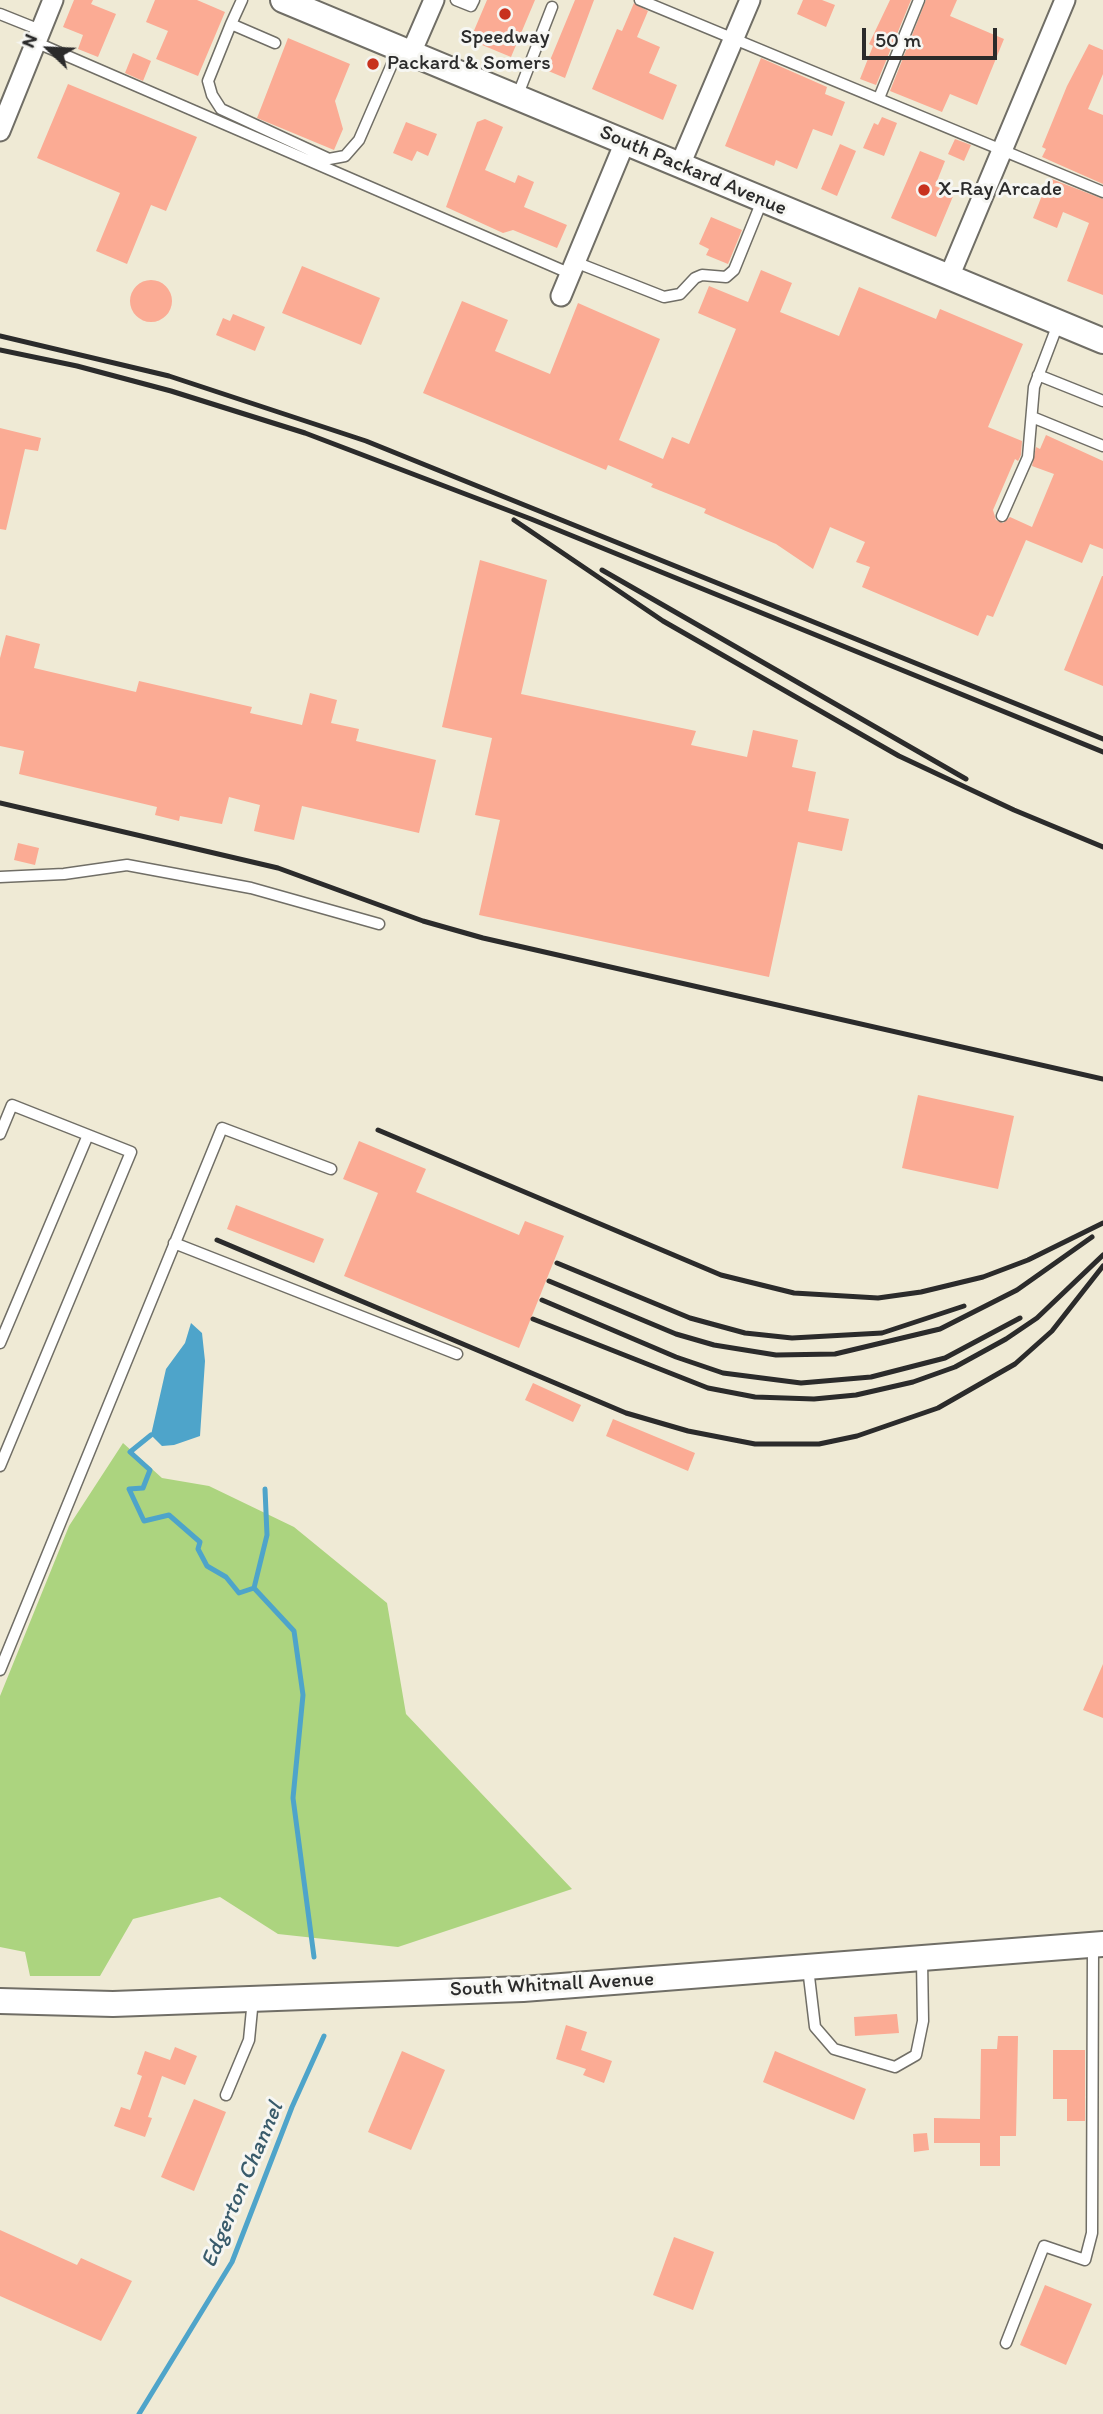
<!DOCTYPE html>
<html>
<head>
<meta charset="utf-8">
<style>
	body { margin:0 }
	#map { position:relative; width:1103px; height:2414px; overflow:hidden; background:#efead5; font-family:Itim,sans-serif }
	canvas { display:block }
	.north { position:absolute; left:14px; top:14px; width:70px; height:70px; -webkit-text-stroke:5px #f6f6f2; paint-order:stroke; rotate:293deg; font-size:19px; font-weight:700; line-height:28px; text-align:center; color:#2b2b2b }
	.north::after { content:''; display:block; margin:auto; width:24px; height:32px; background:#2b2b2b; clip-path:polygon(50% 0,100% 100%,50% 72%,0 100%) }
	.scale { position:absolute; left:862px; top:28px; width:135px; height:32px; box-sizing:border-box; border:4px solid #2b2b2b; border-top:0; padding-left:9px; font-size:21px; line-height:24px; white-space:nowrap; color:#2b2b2b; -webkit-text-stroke:5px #f6f6f2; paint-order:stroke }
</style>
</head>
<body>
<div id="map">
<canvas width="1103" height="2414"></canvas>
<div class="north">N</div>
<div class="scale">50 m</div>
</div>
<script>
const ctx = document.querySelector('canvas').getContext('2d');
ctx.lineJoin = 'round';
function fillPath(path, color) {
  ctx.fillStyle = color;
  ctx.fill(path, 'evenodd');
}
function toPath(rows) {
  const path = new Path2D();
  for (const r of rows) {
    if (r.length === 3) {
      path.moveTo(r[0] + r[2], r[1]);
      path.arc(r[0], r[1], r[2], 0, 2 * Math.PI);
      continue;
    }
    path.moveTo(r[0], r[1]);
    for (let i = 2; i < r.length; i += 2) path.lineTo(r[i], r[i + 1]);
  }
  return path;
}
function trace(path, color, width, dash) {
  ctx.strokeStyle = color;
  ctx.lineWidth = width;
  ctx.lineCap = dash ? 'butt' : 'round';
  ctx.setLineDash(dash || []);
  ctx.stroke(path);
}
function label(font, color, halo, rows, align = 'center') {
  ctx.font = font + ' Itim,sans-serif';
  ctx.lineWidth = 6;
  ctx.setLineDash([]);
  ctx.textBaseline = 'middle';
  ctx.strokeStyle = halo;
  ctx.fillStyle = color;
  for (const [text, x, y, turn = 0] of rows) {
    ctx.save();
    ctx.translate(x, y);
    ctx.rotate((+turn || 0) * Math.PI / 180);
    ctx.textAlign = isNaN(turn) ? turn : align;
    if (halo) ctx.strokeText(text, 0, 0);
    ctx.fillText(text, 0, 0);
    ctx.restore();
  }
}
fillPath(toPath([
	[123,1443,162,1478,209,1486,294,1527,387,1603,406,1714,572,1889,398,1947,278,1934,220,1897,133,1919,100,1976,30,1976,25,1952,0,1947,0,1696,69,1526]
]), '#acd47f');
fillPath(toPath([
	[191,1323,202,1333,205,1361,200,1436,174,1445,162,1446,151,1435,166,1369,185,1343]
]), '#4ea4ca');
trace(toPath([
	[151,1435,130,1452,150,1470,143,1488,129,1489,144,1521,169,1515,200,1542,198,1549,207,1566,226,1577,239,1593,254,1588],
	[254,1588,294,1631,303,1695,293,1798,314,1957],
	[254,1588,267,1535,265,1489],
	[139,2414,232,2262,292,2107,324,2036]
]), '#4ea4ca', 5);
fillPath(toPath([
	[74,0,93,0,91,4,116,14,98,57,78,49,83,35,63,27],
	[155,0,197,0,225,12,198,76,156,59,168,31,146,22],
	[487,0,535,0,511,57,470,40],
	[575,0,594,0,565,78,546,70],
	[803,0,822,0,835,5,826,27,797,14],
	[890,0,911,0,876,85,860,79,873,46,869,44],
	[926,0,957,0,950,16,1004,39,977,105,950,94,942,112,890,91],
	[634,3,648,11,637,37,660,47,649,73,677,85,663,120,592,89,617,29,622,31],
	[288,38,350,64,335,101,343,129,334,150,257,118],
	[1089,44,1103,50,1103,74,1088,109,1103,115,1103,184,1042,157,1046,149,1042,147,1067,86],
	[133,53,151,61,143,81,125,73],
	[761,58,827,87,825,94,845,102,832,136,813,129,797,169,776,160,774,166,725,146],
	[68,84,197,137,166,211,151,205,127,264,96,251,120,193,37,158],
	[882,117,897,123,884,156,863,148,874,123,878,125],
	[485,119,503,127,485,170,515,183,518,175,534,182,524,207,567,225,557,248,513,230,503,233,446,207,477,122],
	[406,122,437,134,428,156,417,151,412,161,393,153],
	[955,139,971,145,964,161,948,154],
	[840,144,856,151,837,196,821,189],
	[920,151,945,161,935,186,954,194,936,237,891,218],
	[1049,178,1103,199,1103,295,1067,281,1089,223,1063,212,1057,228,1033,218],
	[711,217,742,230,728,264,706,255,709,249,699,244],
	[302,266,380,298,361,345,282,313],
	[761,270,792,283,780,312,839,336,859,287,936,319,940,309,1023,344,988,427,1022,441,1021,455,1018,461,1015,459,993,510,996,520,1003,523,1010,517,1032,527,1054,474,1032,466,1036,447,1040,449,1046,435,1103,461,1103,549,1090,544,1082,563,1026,540,993,617,987,615,978,636,862,587,870,567,856,562,865,542,830,527,813,569,776,544,704,513,706,509,651,487,653,484,608,465,606,470,423,393,462,301,508,320,495,351,550,374,578,303,660,339,619,440,663,459,672,437,689,444,736,329,698,313,709,286,748,302],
	[151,301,21],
	[233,314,265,327,255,351,216,335,223,318,230,321],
	[0,428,41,438,38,451,25,449,6,530,0,529],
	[480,560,547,580,521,694,696,731,691,745,747,757,753,730,798,740,792,767,816,772,808,811,849,819,842,851,798,842,769,977,479,915,500,820,475,815,492,738,442,727],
	[1102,576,1103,576,1103,686,1064,670],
	[6,635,40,644,34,668,136,692,139,681,252,707,250,713,302,725,310,693,337,700,331,723,359,729,356,741,436,760,419,833,302,806,294,840,254,831,260,805,229,797,222,824,180,816,179,821,155,815,157,807,19,774,24,751,0,746,0,658],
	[18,843,39,848,35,865,14,860],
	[918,1095,1014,1116,998,1189,902,1168],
	[359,1141,426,1169,416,1192,519,1235,525,1221,564,1236,519,1348,344,1276,378,1193,343,1179],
	[236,1205,324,1239,314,1263,227,1229],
	[533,1383,581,1405,573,1422,525,1400],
	[613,1419,695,1453,688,1471,606,1436],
	[1103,1664,1103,1718,1083,1710],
	[897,2014,899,2033,855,2036,854,2017],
	[566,2025,587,2032,581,2050,612,2061,604,2083,583,2075,586,2069,556,2059],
	[998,2036,1018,2036,1016,2136,1000,2136,1000,2166,980,2166,980,2143,934,2143,934,2118,980,2119,981,2049,997,2049],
	[175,2047,197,2056,185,2085,162,2076,148,2117,152,2118,145,2137,114,2126,121,2107,130,2110,142,2076,137,2074,145,2051,170,2060],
	[1053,2050,1085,2050,1085,2121,1067,2121,1067,2099,1053,2099],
	[402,2051,445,2070,411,2150,368,2132],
	[775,2051,866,2089,854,2120,763,2082],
	[194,2099,226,2112,194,2191,161,2177],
	[927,2133,929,2150,914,2152,913,2134],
	[0,2230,77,2265,81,2258,132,2281,101,2341,0,2296],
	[674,2237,714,2252,693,2310,653,2295],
	[1045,2285,1092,2304,1066,2365,1020,2345]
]), '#fbab94');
const service = toPath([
	[242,0,231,24,275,43],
	[456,0,471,6,474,0],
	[640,0,1103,192],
	[0,14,40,30],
	[231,24,208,81,212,95,221,109,329,159,345,156,359,140,399,48],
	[35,42,571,274],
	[517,97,552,7],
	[879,98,919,0],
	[575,262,664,297,680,294,695,278,702,275,726,277,734,270,762,201],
	[1038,375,1103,401],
	[1032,417,1103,446],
	[1002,516,1028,457,1034,387,1058,324],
	[0,877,64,874,127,865,251,888,379,924],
	[0,1134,12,1105,131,1152,0,1466],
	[174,1243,457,1354],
	[0,1343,88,1135],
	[0,1670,222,1128,331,1169],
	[808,1968,815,2027,834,2049,895,2067,916,2055,923,2021,922,1960],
	[226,2095,249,2040,253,1999],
	[1006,2343,1044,2246,1085,2260,1092,2233,1093,1946]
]);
const minor = toPath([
	[411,53,434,0],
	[0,131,53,0],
	[680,165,750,0],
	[949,277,1065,0],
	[561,296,625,142]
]);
const tertiary = toPath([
	[283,0,1103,341],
	[0,2001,113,2004,523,1989,1103,1944]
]);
trace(service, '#706e66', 13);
trace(minor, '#706e66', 23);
trace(tertiary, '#706e66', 28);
trace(service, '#fff', 10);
trace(minor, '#fff', 19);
trace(tertiary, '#fff', 24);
trace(toPath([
	[0,336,169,376,366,441,1103,739],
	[0,350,77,366,171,391,305,433,531,519,1103,752],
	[514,520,663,621,899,756,1014,810,1103,847],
	[602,570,966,779],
	[0,803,278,868,423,921,483,938,1103,1079],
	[378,1130,721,1275,794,1293,878,1298,921,1292,983,1277,1028,1260,1103,1223],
	[217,1240,626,1413,688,1431,755,1444,819,1444,857,1436,938,1408,1015,1364,1052,1331,1103,1266],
	[557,1263,690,1318,745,1333,792,1338,882,1333,964,1306],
	[549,1281,676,1334,714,1345,776,1355,835,1354,940,1329,1017,1290,1092,1237],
	[542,1300,676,1357,723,1373,801,1383,871,1377,945,1358,1020,1318],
	[533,1319,708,1388,755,1397,814,1399,856,1395,913,1382,955,1367,1006,1339,1037,1318,1103,1255]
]), '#2b2b2b', 5);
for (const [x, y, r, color] of [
	[505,14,7,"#c8321e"],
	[373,64,7,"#c8321e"],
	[924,190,7,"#c8321e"]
]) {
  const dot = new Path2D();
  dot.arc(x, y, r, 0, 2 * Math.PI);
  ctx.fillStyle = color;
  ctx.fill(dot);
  trace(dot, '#f6f6f2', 2.5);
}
label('21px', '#2b2b2b', '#f6f6f2', [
	["Speedway",505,38,"center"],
	["Packard & Somers",387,64],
	["X-Ray Arcade",938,190]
], 'left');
label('21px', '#2b2b2b', '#f6f6f2', [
	["South Packard Avenue",693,171,23],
	["South Whitnall Avenue",552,1985,-3]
]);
label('italic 23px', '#395b6b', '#f6f6f2', [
	["Edgerton Channel",243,2185,-67]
]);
</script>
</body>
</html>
